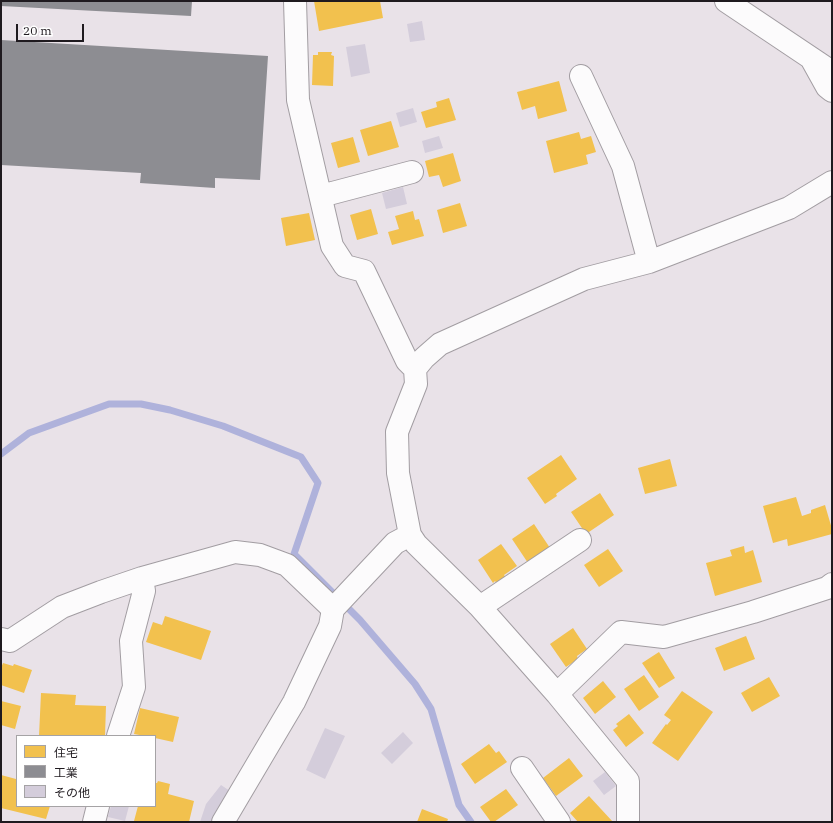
<!DOCTYPE html>
<html>
<head>
<meta charset="utf-8">
<style>
	body { margin:0 }
	#map { position:relative; width:833px; height:823px; overflow:hidden; background:#e9e2e8; font-family:"IBM Plex Serif","Noto Sans JP",serif }
	canvas { display:block }
	.frame { position:absolute; inset:0; border:2px solid #1f1a1f; pointer-events:none }
	.legend { position:absolute; left:16px; top:735px; width:140px; height:72px; box-sizing:border-box; background:#fff; border:1px solid #a5a3a5; margin:0; padding:5px 7px; list-style:none; font-size:12px; color:#1f1a1f }
	.legend li { display:flex; align-items:center; gap:8px; height:20px }
	.legend b { width:20px; border:1px solid #a5a3a5 }
	.scale { position:absolute; left:16px; top:24px; width:68px; height:18px; box-sizing:border-box; border:2px solid #1f1a1f; border-top:0; padding-left:5px; font-size:12px; line-height:14px; white-space:nowrap; color:#1f1a1f; -webkit-text-stroke:3px #fff; paint-order:stroke }
</style>
</head>
<body>
<div id="map">
<canvas width="833" height="823"></canvas>
<div class="frame"></div>
<ul class="legend">
<li><b style="height:11px;background:#f2c14e"></b>住宅</li>
<li><b style="height:11px;background:#8d8d92"></b>工業</li>
<li><b style="height:11px;background:#d4cddb"></b>その他</li>
</ul>
<div class="scale">20 m</div>
</div>
<script>
const ctx = document.querySelector('canvas').getContext('2d');
ctx.lineJoin = 'round';
function fillPath(path, color) {
  ctx.fillStyle = color;
  ctx.fill(path, 'evenodd');
}
function toPath(rows) {
  const path = new Path2D();
  for (const r of rows) {
    path.moveTo(r[0], r[1]);
    for (let i = 2; i < r.length; i += 2) path.lineTo(r[i], r[i + 1]);
  }
  return path;
}
function trace(path, color, width, dash) {
  ctx.strokeStyle = color;
  ctx.lineWidth = width;
  ctx.lineCap = dash ? 'butt' : 'round';
  ctx.setLineDash(dash || []);
  ctx.stroke(path);
}
fillPath(toPath([
	[314,1,380,1,383,18,319,31],
	[318,52,332,52,331,55,334,56,333,86,312,85,313,55,318,55],
	[559,81,567,111,538,119,535,106,522,110,517,92],
	[449,98,456,120,426,128,421,112,437,107,436,102],
	[391,121,399,147,368,156,360,130],
	[579,132,581,139,591,136,596,152,586,155,588,164,554,173,546,141],
	[353,137,360,162,338,168,331,143],
	[453,153,461,181,443,187,439,175,429,177,425,161],
	[460,203,467,226,443,233,437,210],
	[371,209,378,234,357,240,350,215],
	[413,211,415,220,419,219,424,236,392,245,388,232,399,229,395,216],
	[309,213,315,240,286,246,281,218],
	[561,455,577,479,556,494,557,496,545,504,527,478],
	[670,459,677,486,645,494,638,468],
	[600,493,614,515,586,534,571,512],
	[796,497,802,516,811,513,811,510,825,505,832,529,832,534,788,546,787,539,773,543,763,506],
	[534,524,550,548,528,563,512,539],
	[501,544,517,566,504,575,506,578,497,584,495,581,493,583,478,560],
	[744,546,745,553,753,550,762,582,715,596,706,563,732,556,730,550],
	[608,549,623,571,599,587,584,565],
	[165,616,211,631,201,660,146,642,153,622,162,625],
	[573,628,587,649,577,656,578,659,566,667,550,644],
	[746,636,755,659,724,671,715,648],
	[659,652,675,678,659,688,642,663],
	[3,663,13,666,14,664,32,670,24,693,1,685,1,668],
	[644,675,659,697,639,711,624,689],
	[769,677,780,696,752,712,741,693],
	[603,681,616,697,595,714,583,698],
	[682,691,713,712,678,761,652,743,666,724,667,725,671,720,664,715],
	[41,693,76,695,75,705,106,706,105,736,39,736],
	[1,701,21,706,15,729,1,725],
	[140,708,179,717,173,742,155,738,155,736,145,736,134,734],
	[629,714,644,733,626,747,613,730,618,726,616,724],
	[489,744,496,753,499,751,507,762,475,784,461,764],
	[569,758,583,776,556,796,543,778],
	[1,775,16,779,17,775,17,806,50,806,46,819,1,808],
	[158,781,170,784,168,794,194,801,189,822,137,822,134,821,138,806,155,806,155,783,157,783],
	[506,789,518,805,494,822,491,822,480,807],
	[589,796,613,822,578,822,570,813],
	[422,809,448,819,447,822,417,822]
]), '#f2c14e');
fillPath(toPath([
	[1,1,192,1,191,16,1,6],
	[1,40,268,56,260,180,215,178,215,188,140,183,141,173,1,165]
]), '#8d8d92');
trace(toPath([
	[1,454,29,433,109,404,141,404,170,410,223,426,301,457,318,483,294,554,360,620,415,684,431,709,459,805,471,822]
]), '#afb2db', 7);
fillPath(toPath([
	[422,21,425,40,410,42,407,24],
	[365,44,370,73,351,77,346,47],
	[413,108,417,122,400,127,396,113],
	[439,136,443,148,425,153,422,141],
	[403,187,407,204,386,209,382,193],
	[325,728,345,736,325,779,306,770],
	[403,732,413,743,392,764,381,753],
	[605,772,616,786,604,795,593,781],
	[221,785,230,791,217,809,212,822,200,822,206,804],
	[111,806,129,806,125,821,108,817]
]), '#d4cddb');
const minor = toPath([
	[726,1,832,72],
	[812,60,827,87,832,91],
	[581,76,623,166,649,262],
	[321,196,412,172],
	[415,369,424,358,440,344,584,279,649,262,789,208,832,182],
	[410,535,416,544,480,607,557,694],
	[480,607,580,540],
	[1,639,10,641,62,607,101,592,142,578,235,552,260,555,287,565,333,609,395,543,410,535,398,473,397,432,416,384,415,369,407,361,364,271,345,266,332,246,298,100,295,1],
	[118,736,134,687,131,641,144,591,142,578],
	[522,768,559,822],
	[94,822,98,806],
	[223,822,294,702,330,626,333,609],
	[628,822,628,781,557,694,621,632,664,637,753,612,827,588,832,584]
]);
trace(minor, '#a29da2', 24);
trace(minor, '#fcfbfc', 22);
</script>
</body>
</html>
